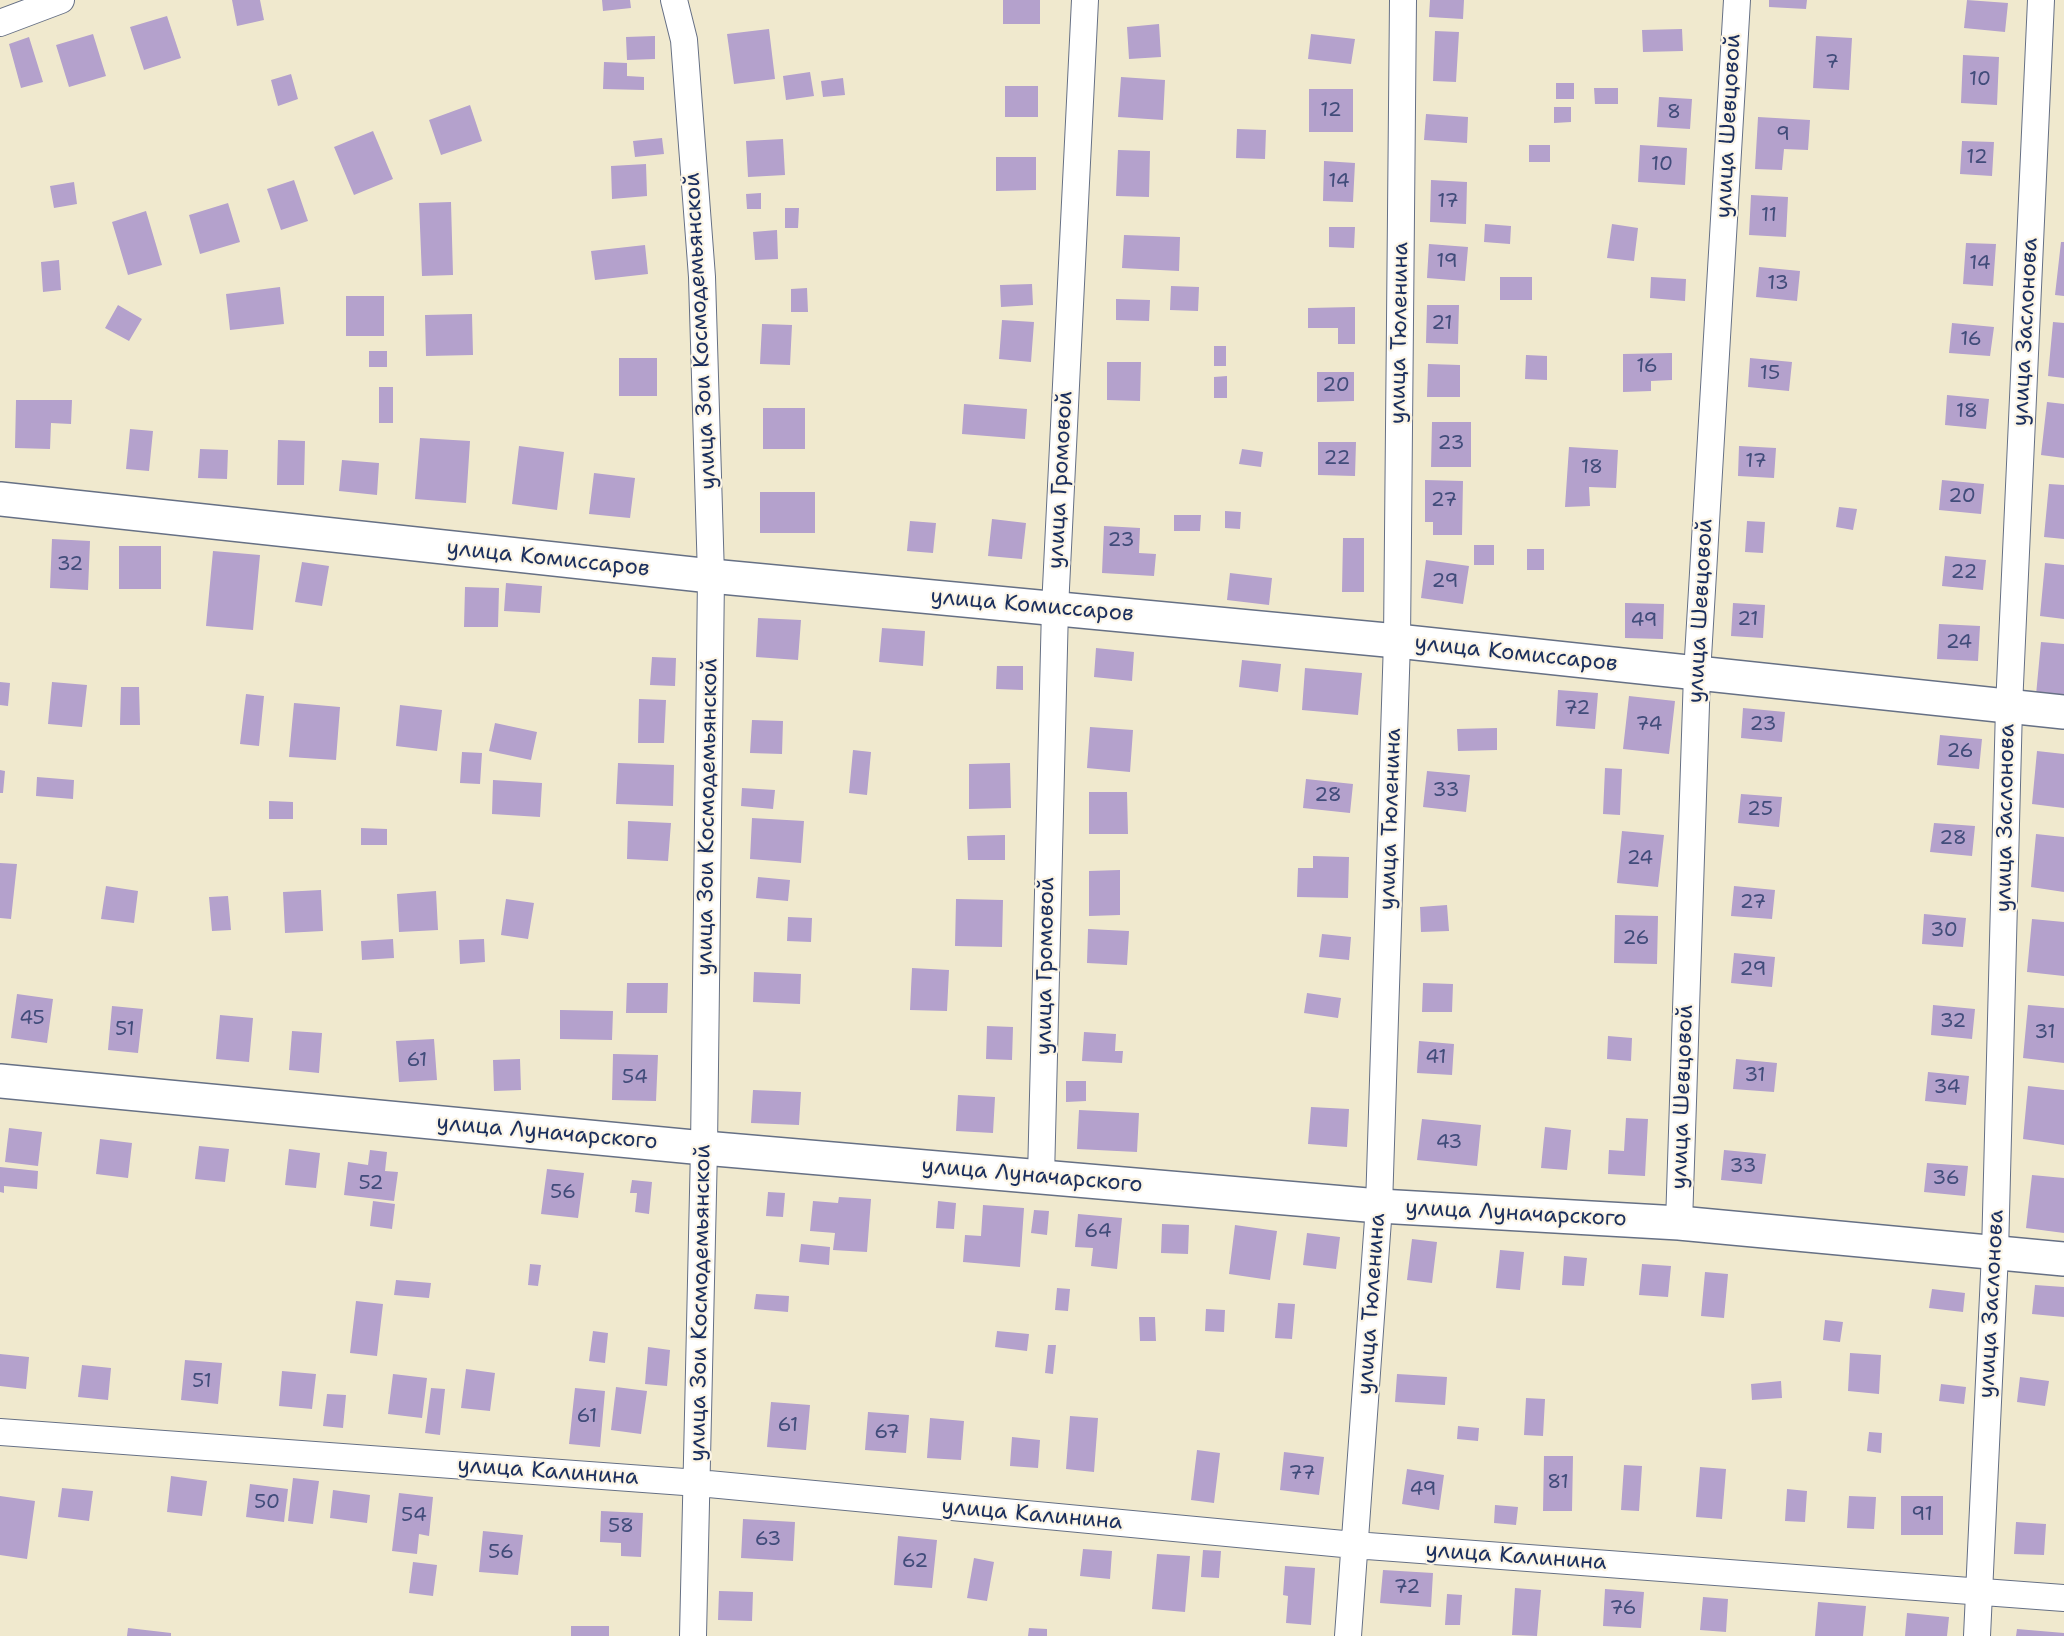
<!DOCTYPE html>
<html>
<head>
<meta charset="utf-8">
<style>
	body { margin:0 }
	canvas { display:block; background:#f0e9ce }
</style>
</head>
<body>
<canvas width="2064" height="1636"></canvas>
<script>
const ctx = document.querySelector('canvas').getContext('2d');
ctx.lineJoin = 'round';
function fillPath(path, color) {
  ctx.fillStyle = color;
  ctx.fill(path, 'evenodd');
}
function toPath(rows) {
  const path = new Path2D();
  for (const r of rows) {
    path.moveTo(r[0], r[1]);
    for (let i = 2; i < r.length; i += 2) path.lineTo(r[i], r[i + 1]);
  }
  return path;
}
function trace(path, color, width, dash) {
  ctx.strokeStyle = color;
  ctx.lineWidth = width;
  ctx.lineCap = dash ? 'butt' : 'round';
  ctx.setLineDash(dash || []);
  ctx.stroke(path);
}
function label(font, color, halo, rows, align = 'center') {
  ctx.font = font + ' "Shantell Sans",sans-serif';
  ctx.lineWidth = 4.5;
  ctx.setLineDash([]);
  ctx.textBaseline = 'middle';
  ctx.strokeStyle = halo;
  ctx.fillStyle = color;
  for (const [text, x, y, turn = 0] of rows) {
    ctx.save();
    ctx.translate(x, y);
    ctx.rotate((+turn || 0) * Math.PI / 180);
    ctx.textAlign = isNaN(turn) ? turn : align;
    if (halo) ctx.strokeText(text, 0, 0);
    ctx.fillText(text, 0, 0);
    ctx.restore();
  }
}
fillPath(toPath([
	[232,0,260,0,264,20,237,26],
	[602,0,630,0,631,8,603,11],
	[1003,0,1040,0,1040,24,1003,24],
	[1430,0,1464,0,1463,19,1429,17],
	[1769,0,1807,0,1806,9,1769,7],
	[1967,0,2008,3,2005,32,1964,28],
	[167,16,181,58,144,70,130,27],
	[1159,24,1161,57,1129,59,1127,27],
	[769,29,775,79,734,84,727,34],
	[1682,29,1683,51,1643,52,1642,30],
	[1435,31,1459,32,1456,82,1433,81],
	[93,34,106,76,69,87,56,45],
	[1311,34,1355,39,1351,64,1308,59],
	[655,36,655,59,627,60,626,37],
	[1816,36,1852,38,1849,90,1813,88],
	[29,37,43,82,21,88,9,44],
	[1963,55,1999,57,1997,105,1961,103],
	[604,62,627,63,627,76,644,77,644,90,603,89],
	[810,72,814,96,786,100,783,76],
	[291,74,298,99,278,106,271,80],
	[1121,77,1165,80,1163,120,1118,117],
	[843,78,845,95,823,97,821,81],
	[1556,83,1574,83,1574,99,1556,99],
	[1005,86,1038,86,1038,117,1005,117],
	[1594,88,1618,88,1618,104,1595,104],
	[1309,89,1353,89,1353,132,1309,132],
	[1659,97,1692,99,1690,129,1657,127],
	[470,105,482,141,441,155,429,120],
	[1554,107,1571,107,1571,122,1554,123],
	[1426,114,1468,117,1467,143,1424,140],
	[1758,117,1810,120,1808,150,1784,149,1782,170,1755,169],
	[1237,129,1266,130,1265,159,1236,158],
	[373,131,393,179,354,195,334,147],
	[662,138,664,154,635,157,633,141],
	[783,139,785,175,748,177,746,141],
	[1962,141,1994,142,1992,176,1960,174],
	[1529,145,1550,145,1550,162,1529,162],
	[1640,145,1687,148,1685,185,1638,182],
	[1118,150,1150,151,1149,197,1116,196],
	[996,157,1036,157,1036,190,996,191],
	[1324,161,1355,163,1353,202,1323,201],
	[646,164,647,196,612,199,611,166],
	[294,180,308,221,281,230,267,189],
	[1431,180,1467,182,1466,224,1430,222],
	[74,182,77,204,54,208,50,186],
	[761,193,761,209,747,209,746,194],
	[1751,195,1788,197,1786,237,1749,235],
	[451,202,453,275,422,276,419,203],
	[228,203,240,242,200,254,189,215],
	[785,208,799,208,798,228,785,228],
	[146,211,162,265,128,275,112,222],
	[1485,224,1511,226,1510,244,1484,242],
	[1612,224,1638,228,1634,261,1607,258],
	[1329,227,1355,227,1354,248,1329,247],
	[777,230,778,259,755,260,753,232],
	[1124,235,1180,237,1179,271,1122,268],
	[2061,242,2064,242,2064,296,2055,295],
	[1966,243,1996,244,1993,286,1963,284],
	[1429,244,1468,247,1465,281,1427,278],
	[645,245,648,274,595,280,591,251],
	[59,260,61,290,43,292,41,262],
	[1759,267,1800,271,1797,301,1756,297],
	[1500,277,1532,277,1532,300,1500,300],
	[1651,277,1686,279,1685,301,1650,298],
	[1032,284,1033,305,1001,307,1000,285],
	[1171,286,1199,287,1198,311,1170,310],
	[280,287,284,324,230,330,226,294],
	[807,288,808,312,791,312,791,289],
	[346,296,384,296,384,336,346,336],
	[1116,299,1150,300,1149,321,1116,320],
	[118,305,142,319,129,341,105,328],
	[1427,305,1459,305,1458,344,1426,343],
	[1355,307,1355,344,1338,344,1338,328,1308,328,1308,308],
	[472,314,473,355,426,356,425,315],
	[1002,320,1034,322,1031,362,999,359],
	[2053,322,2064,323,2064,378,2048,376],
	[1952,323,1994,327,1990,356,1949,353],
	[762,324,792,325,790,365,760,364],
	[1214,346,1226,346,1226,366,1214,366],
	[369,351,387,351,387,367,369,367],
	[1672,353,1672,380,1651,381,1651,391,1623,392,1623,354],
	[1526,355,1547,356,1547,380,1525,379],
	[619,358,657,358,657,396,619,396],
	[1750,358,1792,362,1789,391,1748,387],
	[1107,362,1141,362,1140,401,1107,400],
	[1428,364,1460,365,1460,397,1427,397],
	[1317,372,1354,372,1354,401,1317,402],
	[1227,376,1227,398,1214,398,1214,377],
	[379,387,393,387,393,423,379,423],
	[1947,395,1989,399,1986,429,1945,425],
	[16,400,72,400,71,424,51,423,50,449,15,448],
	[2047,402,2064,404,2064,458,2041,455],
	[964,404,1027,409,1025,439,962,434],
	[763,408,805,408,805,449,763,449],
	[1432,422,1471,422,1471,467,1431,467],
	[130,429,153,431,149,471,126,469],
	[420,438,470,441,466,503,415,499],
	[278,440,305,441,304,485,277,485],
	[1318,442,1356,442,1355,476,1318,475],
	[519,446,564,452,557,510,512,504],
	[1739,446,1776,448,1774,478,1738,476],
	[1569,447,1618,450,1616,488,1589,487,1590,506,1565,507],
	[200,449,228,450,227,479,198,478],
	[1242,449,1263,452,1261,467,1239,464],
	[342,460,379,463,377,495,339,491],
	[594,473,635,478,630,518,589,514],
	[1425,480,1463,481,1462,535,1433,535,1433,522,1425,522],
	[1942,480,1984,484,1981,514,1939,510],
	[2049,484,2064,485,2064,539,2044,537],
	[760,492,815,492,815,533,760,533],
	[1839,507,1857,509,1853,530,1836,527],
	[1225,511,1241,512,1240,529,1225,528],
	[1174,515,1201,515,1200,531,1174,531],
	[992,519,1026,523,1022,559,988,556],
	[910,521,936,523,933,553,907,551],
	[1747,521,1765,522,1763,553,1745,552],
	[1104,526,1140,528,1139,553,1156,554,1154,576,1102,573],
	[1343,538,1364,538,1364,592,1342,592],
	[52,539,90,541,88,590,50,588],
	[1474,545,1494,545,1494,565,1474,565],
	[119,546,161,546,161,589,119,589],
	[1527,549,1544,549,1544,570,1527,570],
	[213,551,260,555,253,630,206,626],
	[1945,556,1986,560,1983,590,1942,586],
	[1426,560,1469,566,1463,604,1421,598],
	[302,562,329,566,322,606,295,602],
	[2045,563,2064,565,2064,619,2040,616],
	[1230,573,1272,578,1269,605,1227,600],
	[506,583,542,586,540,613,504,611],
	[465,587,499,588,498,627,464,627],
	[1625,603,1664,604,1663,639,1625,638],
	[1733,603,1765,605,1763,638,1731,636],
	[758,618,801,620,798,660,756,657],
	[1939,624,1980,626,1978,661,1937,659],
	[882,628,925,631,923,666,879,662],
	[2041,642,2064,644,2064,699,2036,695],
	[1096,648,1134,652,1132,681,1094,677],
	[652,657,676,658,675,686,650,685],
	[1242,660,1281,664,1278,692,1239,687],
	[997,666,1023,666,1023,690,996,689],
	[1305,668,1362,673,1358,715,1302,710],
	[0,682,10,683,8,706,0,705],
	[52,682,87,685,82,727,48,724],
	[121,687,139,687,140,725,120,725],
	[1558,690,1598,693,1595,729,1556,726],
	[246,694,264,696,259,746,240,744],
	[1629,696,1675,701,1669,754,1623,749],
	[639,699,666,700,664,743,638,743],
	[294,703,340,707,336,760,289,757],
	[400,705,442,710,437,751,396,746],
	[1743,708,1785,712,1782,742,1741,738],
	[752,720,783,721,782,754,750,753],
	[495,723,537,732,531,760,489,751],
	[1090,727,1133,730,1130,772,1087,768],
	[1497,728,1497,750,1458,751,1457,729],
	[1940,735,1982,739,1979,769,1937,765],
	[853,750,871,752,867,795,849,793],
	[2037,751,2064,754,2064,808,2032,804],
	[462,752,482,753,480,784,460,783],
	[618,763,674,765,673,806,616,804],
	[1010,763,1011,808,969,809,969,764],
	[1605,768,1622,769,1620,815,1603,814],
	[0,770,5,771,3,793,0,793],
	[1427,771,1470,775,1466,812,1423,807],
	[37,777,74,780,73,799,36,796],
	[1306,779,1353,784,1350,813,1303,808],
	[493,780,542,783,540,817,492,814],
	[742,788,775,790,773,809,741,806],
	[1089,792,1127,792,1128,834,1089,834],
	[1741,794,1782,797,1779,827,1738,823],
	[269,801,293,802,293,819,269,819],
	[752,818,804,821,801,863,750,859],
	[628,821,671,823,668,861,627,859],
	[1934,823,1975,826,1972,856,1930,852],
	[361,828,387,829,387,845,361,845],
	[1622,831,1664,835,1658,887,1617,883],
	[2036,834,2064,837,2064,892,2031,887],
	[1005,835,1005,860,968,860,967,836],
	[1313,856,1349,857,1348,898,1297,897,1298,868,1313,868],
	[0,863,17,864,11,919,0,918],
	[1120,870,1120,915,1089,916,1089,871],
	[758,877,790,880,788,901,756,898],
	[106,886,138,891,134,923,101,919],
	[1734,886,1775,890,1772,919,1731,916],
	[321,890,323,931,285,933,283,892],
	[436,891,438,930,399,932,397,894],
	[228,896,231,930,212,931,209,897],
	[506,899,534,903,528,939,501,935],
	[956,899,1003,900,1002,947,955,946],
	[1447,905,1449,931,1421,932,1420,907],
	[1924,914,1966,918,1963,947,1922,944],
	[1615,915,1658,916,1657,964,1614,963],
	[788,917,812,918,811,942,787,941],
	[2032,919,2064,922,2064,976,2027,972],
	[1088,929,1129,931,1127,965,1087,963],
	[1322,934,1351,937,1349,960,1319,957],
	[393,939,394,958,362,960,361,941],
	[484,939,485,962,460,964,459,940],
	[1734,953,1775,957,1772,987,1731,983],
	[912,968,949,970,947,1011,910,1010],
	[754,972,801,974,800,1004,753,1002],
	[627,983,668,983,667,1013,626,1013],
	[1423,983,1453,984,1452,1012,1422,1012],
	[1307,993,1341,998,1338,1018,1304,1013],
	[17,994,53,999,47,1043,11,1038],
	[1933,1005,1975,1009,1972,1039,1931,1035],
	[2028,1005,2064,1008,2064,1063,2023,1058],
	[112,1006,143,1009,138,1053,108,1050],
	[560,1010,613,1011,612,1040,560,1039],
	[220,1015,253,1018,249,1062,216,1059],
	[987,1026,1013,1027,1012,1060,986,1059],
	[292,1031,322,1033,319,1073,289,1070],
	[1084,1032,1116,1034,1115,1051,1123,1051,1122,1063,1082,1061],
	[1608,1036,1632,1038,1631,1061,1607,1059],
	[434,1039,437,1080,399,1082,396,1041],
	[1419,1041,1454,1044,1452,1075,1417,1073],
	[613,1054,658,1055,656,1101,612,1100],
	[520,1059,521,1090,494,1091,493,1060],
	[1736,1059,1777,1063,1774,1092,1733,1089],
	[1928,1072,1969,1076,1966,1105,1925,1101],
	[1066,1081,1086,1081,1086,1101,1066,1102],
	[2028,1086,2064,1090,2064,1145,2023,1139],
	[753,1090,801,1092,799,1125,751,1123],
	[958,1095,995,1097,993,1133,956,1131],
	[1311,1107,1349,1109,1347,1147,1308,1144],
	[1079,1110,1139,1113,1137,1152,1077,1149],
	[1626,1118,1648,1119,1645,1176,1608,1174,1609,1150,1624,1151],
	[1422,1119,1481,1125,1477,1166,1417,1160],
	[1545,1127,1571,1130,1567,1170,1541,1168],
	[9,1128,42,1132,38,1166,5,1162],
	[100,1139,132,1143,128,1178,96,1174],
	[199,1146,229,1149,225,1182,195,1179],
	[289,1149,320,1153,316,1188,285,1185],
	[370,1150,387,1152,385,1171,398,1172,394,1201,344,1195,348,1162,368,1165],
	[1724,1150,1766,1154,1762,1184,1721,1180],
	[1927,1163,1968,1166,1965,1196,1924,1192],
	[0,1167,38,1171,37,1189,4,1186,4,1193,0,1192],
	[547,1169,584,1173,578,1218,541,1214],
	[2032,1175,2064,1178,2064,1233,2026,1228],
	[632,1180,652,1182,649,1214,635,1212,637,1193,630,1193],
	[768,1192,785,1193,783,1217,766,1216],
	[839,1197,871,1199,867,1252,833,1250,835,1233,810,1231,813,1201,838,1203],
	[373,1201,395,1204,392,1229,370,1226],
	[938,1201,956,1203,954,1229,936,1228],
	[983,1205,1024,1208,1020,1267,963,1262,965,1235,981,1236],
	[1034,1210,1049,1211,1047,1235,1031,1233],
	[1078,1214,1122,1218,1117,1269,1091,1266,1093,1248,1075,1247],
	[1162,1224,1189,1225,1188,1254,1161,1253],
	[1235,1225,1277,1231,1270,1280,1229,1274],
	[1307,1233,1340,1237,1336,1269,1303,1265],
	[1412,1239,1437,1242,1432,1283,1407,1280],
	[801,1244,830,1247,829,1265,799,1262],
	[1500,1250,1524,1252,1520,1290,1496,1288],
	[1564,1256,1587,1258,1584,1286,1562,1285],
	[530,1264,541,1265,538,1286,528,1285],
	[1642,1264,1671,1266,1668,1297,1639,1295],
	[1705,1272,1728,1274,1724,1318,1701,1316],
	[396,1280,431,1283,429,1298,394,1295],
	[2035,1285,2064,1287,2064,1317,2032,1314],
	[1057,1288,1070,1289,1068,1311,1055,1310],
	[1932,1289,1965,1293,1963,1312,1929,1308],
	[756,1294,789,1296,788,1312,754,1309],
	[356,1301,383,1304,377,1356,350,1353],
	[1278,1303,1295,1304,1292,1339,1275,1338],
	[1206,1309,1225,1310,1224,1332,1205,1331],
	[1139,1317,1155,1317,1156,1341,1140,1341],
	[1825,1320,1843,1322,1840,1342,1823,1340],
	[593,1331,608,1333,605,1363,589,1361],
	[997,1331,1029,1334,1027,1351,995,1347],
	[1048,1345,1056,1345,1053,1374,1045,1373],
	[648,1347,670,1350,667,1386,645,1384],
	[1850,1353,1881,1355,1879,1394,1848,1391],
	[0,1354,29,1357,26,1389,0,1386],
	[185,1360,222,1363,218,1404,181,1400],
	[82,1365,111,1368,108,1400,78,1397],
	[466,1369,495,1373,490,1411,461,1408],
	[282,1371,316,1374,312,1409,279,1406],
	[393,1374,427,1378,422,1418,388,1414],
	[1397,1374,1447,1377,1445,1405,1395,1402],
	[2020,1377,2049,1381,2045,1406,2017,1402],
	[1781,1381,1782,1398,1752,1400,1751,1384],
	[1941,1384,1966,1387,1964,1404,1939,1401],
	[616,1387,647,1391,641,1434,611,1430],
	[431,1388,445,1389,440,1435,425,1433],
	[575,1388,605,1391,600,1447,569,1444],
	[327,1394,346,1395,343,1428,323,1426],
	[1526,1398,1545,1399,1543,1436,1524,1435],
	[771,1402,810,1405,806,1450,767,1447],
	[868,1412,909,1415,906,1453,865,1450],
	[1070,1416,1098,1418,1094,1472,1066,1469],
	[930,1418,964,1421,961,1460,927,1458],
	[1458,1426,1479,1428,1478,1441,1457,1439],
	[1869,1432,1882,1433,1881,1453,1867,1451],
	[1012,1437,1040,1440,1038,1468,1010,1466],
	[1197,1450,1220,1453,1214,1503,1191,1500],
	[1284,1452,1324,1457,1319,1495,1280,1490],
	[1544,1456,1573,1456,1572,1511,1543,1511],
	[1624,1465,1642,1466,1639,1511,1621,1510],
	[1700,1467,1726,1469,1722,1519,1696,1517],
	[1407,1469,1444,1475,1439,1510,1402,1504],
	[171,1476,207,1481,202,1516,167,1512],
	[293,1478,319,1481,313,1524,288,1521],
	[250,1484,288,1489,284,1522,246,1517],
	[62,1488,93,1491,89,1521,58,1517],
	[1787,1489,1807,1491,1805,1522,1785,1521],
	[333,1490,370,1495,367,1523,330,1518],
	[399,1493,433,1497,429,1536,419,1534,417,1554,392,1551],
	[0,1496,35,1501,27,1559,0,1555],
	[1849,1496,1876,1497,1874,1529,1847,1528],
	[1901,1496,1943,1496,1943,1535,1901,1535],
	[1495,1505,1518,1507,1516,1525,1494,1523],
	[601,1511,643,1513,641,1557,621,1556,621,1543,600,1542],
	[743,1519,795,1522,793,1561,741,1558],
	[2016,1522,2046,1524,2044,1555,2014,1554],
	[483,1531,523,1535,518,1575,479,1572],
	[898,1536,937,1540,932,1588,894,1585],
	[1083,1549,1112,1551,1110,1579,1080,1576],
	[1203,1550,1221,1551,1219,1578,1201,1577],
	[1157,1554,1190,1556,1185,1612,1152,1609],
	[974,1558,994,1562,987,1601,967,1598],
	[413,1562,437,1565,433,1596,409,1593],
	[1285,1566,1315,1568,1311,1625,1286,1623,1288,1596,1283,1595],
	[1383,1570,1433,1573,1431,1607,1380,1603],
	[1515,1588,1541,1590,1537,1636,1512,1635],
	[1605,1589,1644,1592,1641,1628,1603,1626],
	[719,1591,753,1592,752,1621,718,1620],
	[1447,1594,1462,1595,1460,1625,1445,1625],
	[1703,1597,1728,1599,1726,1632,1700,1630],
	[1818,1602,1866,1606,1863,1636,1815,1636],
	[1907,1613,1949,1617,1947,1636,1905,1636],
	[571,1626,609,1626,609,1636,571,1636],
	[128,1628,171,1633,171,1636,127,1636],
	[1029,1628,1047,1629,1047,1636,1028,1636],
	[2017,1629,2064,1633,2064,1636,2016,1636]
]), '#b4a1cc');
const street = toPath([
	[674,0,684,40,702,277,711,576,704,1148,693,1636],
	[0,23,61,0],
	[1041,1177,1055,608,1085,0],
	[1679,1223,1697,674,1737,0],
	[0,1432,698,1483,1354,1545,2064,1598],
	[1348,1636,1379,1206,1397,641,1403,0],
	[1977,1636,1995,1253,2009,707,2041,0]
]);
const secondary = toPath([
	[0,499,711,576,1397,641,2064,712],
	[0,1081,704,1148,1379,1206,1679,1223,2064,1259]
]);
trace(street, '#667085', 28);
trace(secondary, '#667085', 36);
trace(street, '#fff', 26);
trace(secondary, '#fff', 33);
label('20px', '#414c7a', null, [
	["7",1832,63],
	["10",1980,80],
	["12",1331,111],
	["8",1674,113],
	["9",1783,135],
	["12",1977,158],
	["10",1662,165],
	["14",1339,182],
	["17",1448,202],
	["11",1769,216],
	["19",1447,262],
	["14",1980,264],
	["13",1778,284],
	["21",1442,324],
	["16",1971,340],
	["16",1647,367],
	["15",1770,374],
	["20",1336,386],
	["18",1967,412],
	["23",1451,444],
	["22",1337,459],
	["17",1756,462],
	["18",1592,468],
	["20",1962,497],
	["27",1444,501],
	["23",1121,541],
	["32",70,565],
	["22",1964,573],
	["29",1445,582],
	["21",1748,620],
	["49",1644,621],
	["24",1959,643],
	["72",1577,709],
	["74",1649,725],
	["23",1763,725],
	["26",1960,752],
	["33",1446,791],
	["28",1328,796],
	["25",1760,810],
	["28",1953,839],
	["24",1640,859],
	["27",1753,903],
	["30",1944,931],
	["26",1636,939],
	["29",1753,970],
	["45",32,1019],
	["32",1953,1022],
	["51",125,1030],
	["31",2045,1033],
	["41",1436,1058],
	["61",417,1061],
	["31",1755,1076],
	["54",635,1078],
	["34",1947,1088],
	["43",1449,1143],
	["33",1743,1167],
	["36",1946,1179],
	["52",371,1184],
	["56",563,1193],
	["64",1098,1232],
	["51",202,1382],
	["61",587,1417],
	["61",788,1426],
	["67",887,1433],
	["77",1302,1474],
	["81",1558,1483],
	["49",1423,1490],
	["50",267,1503],
	["91",1922,1515],
	["54",414,1516],
	["58",621,1527],
	["63",768,1540],
	["56",501,1553],
	["62",915,1562],
	["72",1407,1588],
	["76",1623,1609]
]);
label('22px', '#1b2f5e', '#fcf5e5', [
	["улица Шевцовой",1729,126,-87],
	["улица Зои Космодемьянской",701,331,-93],
	["улица Заслонова",2026,332,-87],
	["улица Тюленина",1400,333,-89],
	["улица Громовой",1061,480,-87],
	["улица Комиссаров",548,559,6],
	["улица Комиссаров",1032,606,5],
	["улица Шевцовой",1701,611,-87],
	["улица Комиссаров",1516,654,6],
	["улица Зои Космодемьянской",708,817,-89],
	["улица Заслонова",2006,818,-89],
	["улица Тюленина",1391,819,-88],
	["улица Громовой",1046,966,-89],
	["улица Шевцовой",1683,1097,-88],
	["улица Луначарского",547,1133,5],
	["улица Луначарского",1032,1176,5],
	["улица Луначарского",1516,1214,3],
	["улица Зои Космодемьянской",701,1303,-89],
	["улица Тюленина",1372,1304,-86],
	["улица Заслонова",1992,1304,-87],
	["улица Калинина",548,1472,4],
	["улица Калинина",1032,1515,5],
	["улица Калинина",1516,1557,4]
]);
</script>
</body>
</html>
